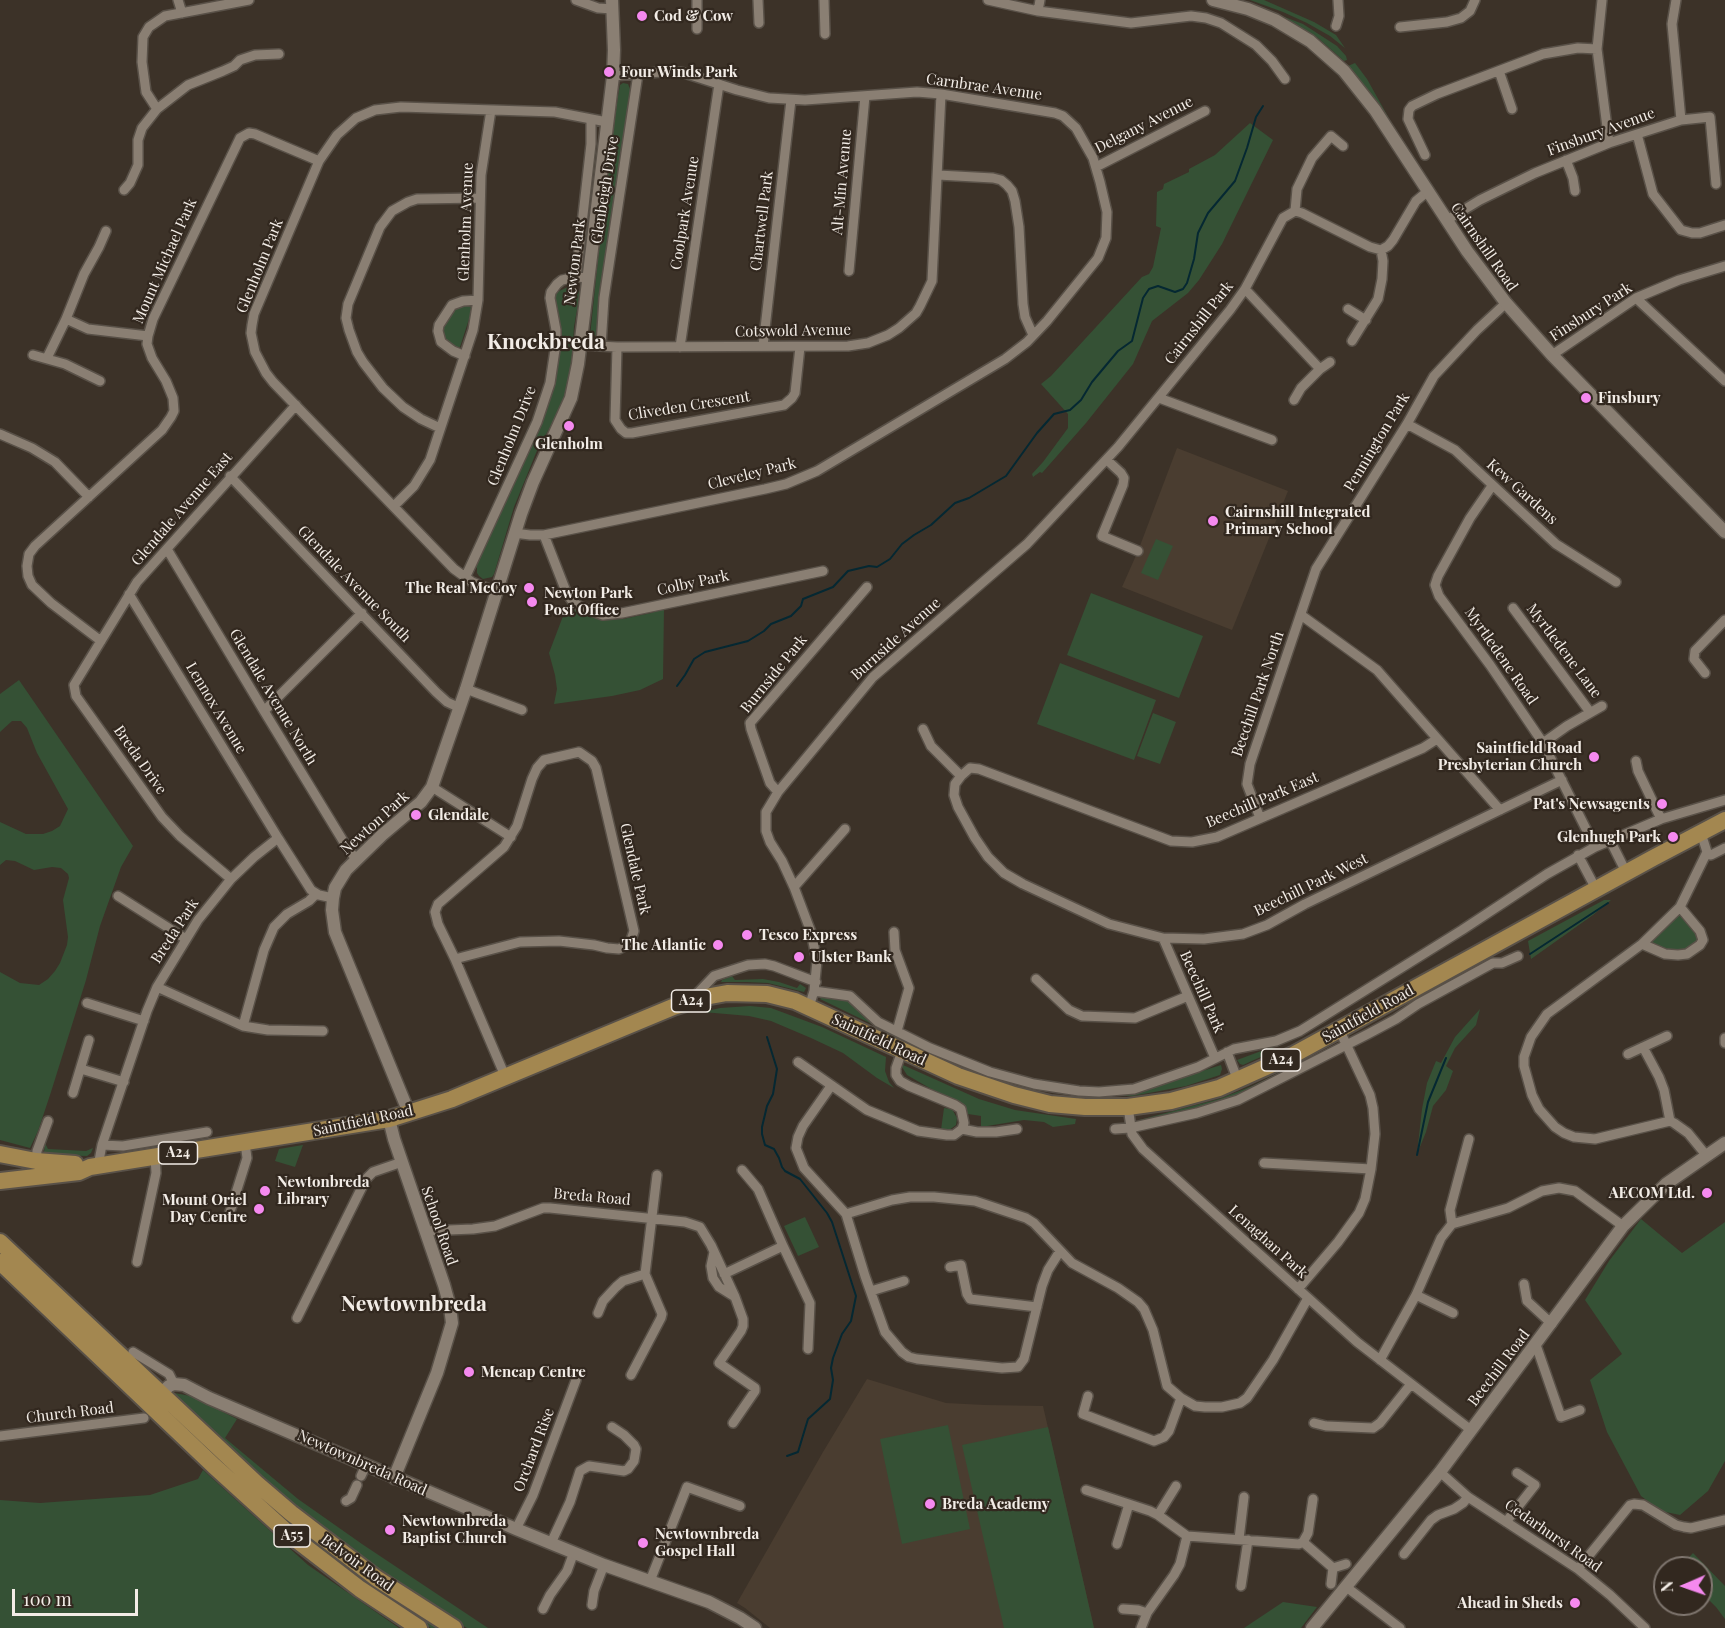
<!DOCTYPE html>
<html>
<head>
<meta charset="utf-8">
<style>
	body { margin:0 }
	#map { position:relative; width:1725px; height:1628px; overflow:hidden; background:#3c3228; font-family:"Playfair Display",serif }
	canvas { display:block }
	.north { position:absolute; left:1653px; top:1556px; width:60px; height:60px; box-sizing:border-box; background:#32281f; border:2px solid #7f766f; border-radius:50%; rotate:268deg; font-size:16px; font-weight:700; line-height:24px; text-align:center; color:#f2ece6 }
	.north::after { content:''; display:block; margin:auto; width:21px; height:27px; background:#f589ef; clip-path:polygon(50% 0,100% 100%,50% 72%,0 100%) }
	.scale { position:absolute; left:12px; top:1589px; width:126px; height:27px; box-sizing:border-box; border:3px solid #f2ece6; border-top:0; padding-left:8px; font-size:18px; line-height:21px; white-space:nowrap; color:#f2ece6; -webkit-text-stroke:4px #32281f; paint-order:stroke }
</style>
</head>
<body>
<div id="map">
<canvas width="1725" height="1628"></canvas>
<div class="north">N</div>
<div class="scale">100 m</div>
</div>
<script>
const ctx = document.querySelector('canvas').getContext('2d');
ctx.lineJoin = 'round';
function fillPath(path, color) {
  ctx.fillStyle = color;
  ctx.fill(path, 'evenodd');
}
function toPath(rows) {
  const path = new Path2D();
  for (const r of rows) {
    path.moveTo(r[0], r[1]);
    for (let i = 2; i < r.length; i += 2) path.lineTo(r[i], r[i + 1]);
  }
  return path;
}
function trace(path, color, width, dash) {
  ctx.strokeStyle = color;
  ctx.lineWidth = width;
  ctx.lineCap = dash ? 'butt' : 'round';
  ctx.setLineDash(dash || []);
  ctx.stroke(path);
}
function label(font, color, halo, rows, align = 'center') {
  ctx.font = font + ' "Playfair Display",serif';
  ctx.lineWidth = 4.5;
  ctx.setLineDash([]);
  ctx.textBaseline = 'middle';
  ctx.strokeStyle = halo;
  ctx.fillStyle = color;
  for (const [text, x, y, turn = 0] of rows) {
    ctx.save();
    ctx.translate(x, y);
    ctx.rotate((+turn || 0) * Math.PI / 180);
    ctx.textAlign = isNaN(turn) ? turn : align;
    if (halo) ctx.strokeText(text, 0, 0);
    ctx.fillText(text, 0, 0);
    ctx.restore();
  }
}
fillPath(toPath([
	[1177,448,1288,491,1232,630,1122,587,1138,551],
	[867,1379,946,1403,985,1405,1043,1406,1094,1628,770,1628,745,1608,737,1603,823,1452]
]), '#4a3d30');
fillPath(toPath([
	[1250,0,1264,0,1314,22,1336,35,1345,48,1330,36,1307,23,1283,12],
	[1274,13,1303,24,1317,33,1337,46,1346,56,1347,60,1344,61,1318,38],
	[1355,63,1367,79,1405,147,1373,97,1348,66],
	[623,83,628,84,630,89,631,90,598,335,590,336,604,202,618,96,620,85],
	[1250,123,1273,140,1222,244,1199,280,1188,293,1152,321,1133,364,1086,423,1042,473,1040,472,1033,477,1032,474,1043,462,1068,428,1068,414,1041,384,1051,376,1142,277,1149,274,1153,267,1161,228,1156,226,1157,192,1163,189,1164,184,1189,172,1189,169,1215,155],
	[595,137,597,139,583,267,580,268],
	[570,286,576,288,580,292,574,327,572,360,565,395,553,422,538,448,514,507,494,574,492,577,483,579,479,576,477,573,477,568,475,567,532,444,546,409,552,389,555,295,557,292],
	[465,305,471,307,470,316,460,347,454,347,442,338,442,326,456,306],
	[1156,539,1173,546,1158,580,1141,573],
	[1091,593,1203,636,1179,698,1067,655],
	[568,603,582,613,603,620,623,619,651,613,664,608,663,679,640,690,612,696,554,704,557,689,555,675,549,653],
	[1060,663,1156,700,1134,760,1037,724],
	[19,680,133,846,121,867,100,926,86,980,51,1092,38,1131,30,1148,0,1140,0,972,20,983,39,985,48,979,55,971,60,963,67,945,68,937,63,900,69,878,68,874,61,868,52,867,34,870,15,861,6,860,0,865,0,822,26,834,43,834,52,831,60,826,68,809,37,753,27,728,21,721,12,721,0,732,0,694],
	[1153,713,1176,722,1160,764,1137,756],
	[1604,900,1611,900,1593,915,1531,959,1528,941],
	[1677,915,1682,917,1696,931,1698,938,1696,944,1688,950,1666,952,1651,943,1651,941],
	[732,976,735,980,763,979,779,982,797,988,800,984,806,988,804,992,768,983,746,982,721,982,722,980],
	[822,997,847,1000,874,1025,820,999],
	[750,1006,771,1008,822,1027,886,1057,885,1071,889,1082,894,1088,877,1078,843,1053,811,1038,771,1021,749,1016,703,1012,720,1008],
	[1480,1009,1476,1025,1455,1048,1446,1066,1453,1071,1446,1090,1433,1106,1426,1132,1417,1154,1422,1109,1427,1083,1436,1061,1441,1063,1455,1037],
	[1272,1047,1274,1051,1243,1065,1240,1064,1237,1060],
	[1328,1049,1237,1096,1217,1104,1143,1121,1139,1120,1219,1099,1252,1086],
	[903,1065,979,1099,1015,1110,1076,1119,1075,1124,1053,1127,1044,1122,1024,1120,981,1127,981,1116,968,1114,960,1102,933,1090,907,1075,902,1067],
	[1221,1065,1222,1069,1220,1075,1186,1086,1133,1096,1107,1096,1136,1092],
	[944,1108,952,1109,957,1118,956,1125,948,1131,941,1130],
	[45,1143,48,1149,86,1151,93,1148,91,1153,87,1156,49,1155,44,1152],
	[303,1145,295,1167,275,1161,279,1149],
	[805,1217,819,1247,798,1256,784,1226],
	[1641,1219,1682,1253,1725,1222,1725,1461,1708,1491,1680,1515,1661,1511,1641,1496,1607,1432,1590,1380,1622,1354,1585,1300,1609,1261],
	[174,1393,191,1396,237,1419,225,1438,298,1499,362,1544,488,1628,467,1628,430,1607,386,1577,292,1507,172,1395],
	[164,1406,264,1499,315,1543,363,1578,443,1628,431,1628,371,1590,294,1532],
	[948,1425,970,1529,902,1544,880,1439],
	[1048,1427,1094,1628,1004,1628,962,1445],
	[203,1470,308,1565,399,1628,0,1628,0,1500,40,1503,150,1495,198,1479],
	[1693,1553,1725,1586,1725,1619,1716,1607,1701,1592,1701,1568,1679,1568],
	[1283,1602,1317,1607,1301,1628,1244,1628]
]), '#355135');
trace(toPath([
	[677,686,685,675,694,659,705,652,748,641,764,631,771,624,791,616,801,606,803,599,833,587,848,571,869,566,877,567,890,559,902,544,914,535,931,525,955,503,969,498,1006,476,1037,433,1054,414,1070,410,1081,400,1092,382,1118,351,1132,341,1143,298,1149,289,1158,286,1175,292,1183,289,1187,283,1194,259,1198,233,1208,213,1235,181,1247,148,1256,117,1263,106],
	[1530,954,1608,903],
	[767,1037,777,1069,773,1094,767,1106,762,1127,762,1134,765,1145,774,1149,779,1158,782,1167,785,1171,800,1179,827,1213,832,1222,856,1296,851,1321,842,1334,833,1358,831,1368,833,1380,830,1399,808,1419,798,1452,787,1456],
	[1417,1155,1428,1102,1446,1058]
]), '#052832', 2);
const minor = toPath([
	[178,0,182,13],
	[249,0,165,16,149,27,143,37,142,62,146,92,157,109,188,85,223,71,234,66,240,60,255,55,279,54],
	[576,0,598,8,612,9],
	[697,0,697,29],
	[758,0,759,23],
	[824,0,825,34],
	[988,0,1038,11],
	[1040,0,1038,11,1131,23,1191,16,1206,18,1221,23,1256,45,1272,61,1285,79],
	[1602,0,1597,49,1609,143],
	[1676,0,1672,24,1681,120],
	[1336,26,1339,16,1338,0],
	[1400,27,1447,22,1461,18,1470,11,1475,0],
	[1499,71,1512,109],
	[1637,134,1653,194,1681,230,1692,233,1700,233,1725,225],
	[1425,155,1408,119,1409,110,1412,106,1437,94,1543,54,1578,48,1597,49],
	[1566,160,1573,178,1575,191],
	[1096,167,1205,111],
	[938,175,993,178,1001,180,1007,185,1012,191,1015,201,1019,227,1023,304,1025,317,1033,335],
	[124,190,130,183,138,165,138,140,142,128,157,109],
	[1295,211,1297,189,1312,158,1331,136,1343,146],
	[1447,220,1480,200,1535,173,1609,143,1681,120,1710,117,1716,184],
	[106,231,99,247,84,274,66,319,88,329,148,336],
	[849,271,865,96],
	[576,277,591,144,591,120],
	[1245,289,1320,369,1301,388,1294,400],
	[1636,298,1725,381],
	[1348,309,1366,320],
	[1352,341,1378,299,1382,279,1383,261,1381,250],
	[581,345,617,347,848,346,868,343,888,335,899,328,916,313,920,306,932,281,941,94],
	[601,346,604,298,638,74],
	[763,346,791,100],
	[617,347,615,420,621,429,626,433,632,433,784,405,792,398,795,393,800,347],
	[680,347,719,84],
	[33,355,65,364,100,381],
	[1552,355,1636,298,1679,280,1725,266],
	[465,356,453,351,441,342,438,331,439,325,452,305,463,301,478,300],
	[47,358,66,319],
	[1320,369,1330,362],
	[1159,398,1272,440],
	[1407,424,1455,450,1556,544,1616,582],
	[440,428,421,419,403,407,383,388,363,362,357,352,349,330,346,318,348,304,380,227,392,211,408,202,417,199,480,198],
	[0,434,32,448,55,462,89,497],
	[1107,460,1121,473,1124,478,1123,485,1102,536,1138,551],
	[230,476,436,692,447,702,460,708],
	[1492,486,1470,518,1438,576,1435,585,1439,596,1490,665,1543,743,1595,847],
	[394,506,414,486,430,460,473,330,478,300,481,175,491,110],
	[514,533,530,535,544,535,765,489,786,484,817,471,1005,359,1027,342,1047,321,1098,258,1106,238,1107,212,1100,182,1093,158,1076,128,1063,116,1055,113,941,94,917,92,805,100,769,98,737,90,681,72,661,72,613,76],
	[544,535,567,594,573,602,581,607,603,615,622,613,823,571],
	[167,549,264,711,348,849,356,859],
	[465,578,537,422,550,383,556,343,556,330,550,298,551,292,557,284,562,280,576,277,589,278],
	[497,592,472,582,454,569,273,382,266,373,255,352,251,333,252,325,254,314,319,161,337,135,356,118,375,110,401,107,555,112,607,122],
	[129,594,278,838],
	[1513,608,1590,712],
	[1301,615,1377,670,1500,810],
	[101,641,51,603,32,585,28,576,27,566,29,554,35,546,162,430,171,417,174,411,173,398,166,381,152,358,147,344,148,336,153,319,240,138,249,133,255,134,319,161],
	[1705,673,1694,659,1695,651,1725,620],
	[466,689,522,710],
	[264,711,362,613],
	[923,729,931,746,961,776],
	[1437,739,1423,748,1217,837,1192,842,1171,841,979,769,970,768,961,776,955,784,954,795,958,807,975,838,988,857,1004,873,1023,884,1109,924,1163,938,1204,939,1243,934,1267,925,1305,904,1562,780],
	[1543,743,1567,726,1602,706],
	[579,752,592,761,596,768,634,931,631,940,625,946,619,949,607,948,594,945,559,941,520,942,455,959,438,924,435,912,438,904,504,847,517,826,532,779,537,768,544,760,579,752],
	[1636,761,1638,771,1661,819],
	[432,787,511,837],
	[778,792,873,677,1027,544,1118,447,1230,310,1245,289,1283,218,1295,211,1302,213,1370,247,1381,250,1388,246,1393,240,1416,201,1428,191],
	[1260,818,1247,784,1250,764,1316,569,1407,424,1434,376,1477,330,1506,303],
	[1701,833,1707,852,1680,907,1642,944,1547,1014,1531,1037,1524,1057,1524,1066,1532,1095,1539,1109,1555,1127,1564,1133,1574,1137,1595,1139,1670,1121,1674,1123,1688,1133,1706,1155],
	[1610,840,1626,872],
	[1706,854,1711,855,1725,848],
	[1578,855,1596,889],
	[231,879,180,836,162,817,76,696,74,685,137,582,296,405],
	[794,887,782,861,770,842,766,831,766,812,778,792,770,783,751,729,750,723,867,587],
	[118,896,186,939],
	[894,932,895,950,909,988,897,1031],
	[1163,938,1215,1058],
	[1642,944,1665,954,1678,955,1687,954,1700,945,1703,940,1700,931,1680,907],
	[455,959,505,1076],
	[1036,979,1069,1010,1082,1016,1135,1018,1188,996],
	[157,987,243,1026,268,1030,323,1031],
	[814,991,850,996,878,1022,930,1048,990,1072,1034,1084,1079,1091,1099,1092,1134,1089,1198,1067,1234,1049,1276,1041,1300,1031,1462,930,1547,874,1595,847,1661,819,1725,800],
	[694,997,714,976,748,965,765,964,774,966,816,982],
	[87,1003,144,1021],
	[809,1007,814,991,817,961,811,932,794,887,845,829],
	[243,1026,264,950,274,927,287,914,309,901,316,894],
	[1725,1038,1725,1043],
	[1643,1047,1659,1077,1664,1090,1670,1121],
	[902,1051,896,1068,896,1075,900,1081,909,1086,955,1105,961,1109,964,1123,962,1129],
	[1227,1052,1238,1081],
	[1628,1054,1667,1036],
	[798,1062,867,1110,918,1131,947,1135,954,1135,962,1129,977,1132,996,1132,1017,1129],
	[81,1069,124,1082],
	[831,1086,803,1126,798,1137,796,1148,804,1168,846,1214,892,1200,910,1197,934,1197,975,1201,1026,1218,1034,1223,1072,1263,1118,1288,1138,1302,1144,1309,1153,1330,1167,1386,1181,1398,1195,1406,1205,1407,1222,1407,1240,1403,1247,1398,1273,1360,1308,1298],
	[73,1093,89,1040],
	[1128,1107,1132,1134,1143,1149,1357,1342,1471,1430],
	[1115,1129,1130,1128,1197,1113,1238,1100,1368,1034,1396,1019,1418,1004,1493,963,1502,963,1518,956],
	[102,1145,123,1146,207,1132],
	[1264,1163,1371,1169],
	[36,1164,37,1151,48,1121],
	[98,1166,102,1145,147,1011,157,987,198,920,231,879,254,857,278,838,311,890,319,895,333,898],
	[742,1170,758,1189,783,1246],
	[846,1214,865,1276,885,1332,902,1352,909,1357,917,1359,1002,1368,1018,1367,1024,1359,1042,1286,1048,1270,1060,1251],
	[229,1215,247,1158,245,1143],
	[1452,1224,1450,1210,1469,1139],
	[425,1231,473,1229,495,1226,543,1208,550,1208,685,1222,700,1227,711,1245,735,1297,743,1319,743,1326,741,1331,719,1363,755,1388,755,1391,733,1423],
	[714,1252,711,1266,713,1278,719,1287,735,1297],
	[137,1262,156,1173,155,1157],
	[950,1267,961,1265,967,1294,970,1299,1037,1307],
	[724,1274,783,1246,810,1303,808,1349],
	[1524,1284,1527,1301,1552,1324],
	[1298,1289,1338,1242,1359,1213,1365,1199,1371,1169,1375,1134,1373,1108,1370,1095,1339,1029],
	[871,1291,904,1281],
	[1416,1295,1453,1313],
	[598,1313,603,1301,616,1287,623,1281,645,1274],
	[297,1318,366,1179,373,1172,402,1162],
	[1536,1345,1561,1417,1580,1410],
	[133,1352,169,1374,174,1384],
	[1380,1360,1416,1295,1441,1238,1452,1224,1508,1208,1542,1191,1559,1188,1575,1191,1623,1226],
	[631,1375,661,1318,662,1314,645,1274,657,1175],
	[1088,1396,1083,1414,1154,1441,1164,1437,1169,1431,1181,1398],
	[1314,1423,1326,1426,1373,1428,1380,1423,1411,1384],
	[0,1436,144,1418],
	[1440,1472,1468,1497,1578,1569,1610,1595,1645,1628],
	[361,1476,366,1465],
	[1086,1490,1150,1511,1158,1515,1187,1536],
	[346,1501,351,1498,357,1485],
	[1158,1515,1176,1486],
	[1506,1522,1535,1485,1517,1473],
	[516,1529,533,1495,576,1380],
	[1187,1536,1299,1544,1303,1542,1308,1533,1313,1499],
	[1239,1539,1244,1497],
	[1303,1542,1333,1568,1331,1584],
	[551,1543,570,1502,580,1471,589,1466,624,1471,628,1469,634,1461,636,1449,634,1445,624,1435,612,1427],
	[1117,1544,1129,1504],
	[1404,1554,1431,1520,1438,1515,1454,1509,1463,1503,1468,1497],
	[1333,1568,1346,1564],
	[1578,1569,1630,1505,1634,1504,1643,1505,1676,1525,1684,1527,1691,1528,1725,1520],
	[650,1581,687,1487,740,1506],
	[1241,1586,1248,1540],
	[1345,1586,1400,1628],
	[592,1605,594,1591,604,1565],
	[543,1609,550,1595,567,1571,574,1552],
	[1123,1609,1138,1610,1147,1613],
	[1141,1628,1147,1613,1174,1575,1180,1564,1187,1536]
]);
const tertiary = toPath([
	[1213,0,1248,9,1275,20,1310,41,1344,71,1375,110,1467,251,1506,303,1552,355,1725,532],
	[409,1113,335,932,332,910,333,898,335,888,346,870,382,835,421,802,432,787,466,689,521,514,533,482,571,398,578,364,613,76,614,50,612,0],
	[389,1119,394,1139,444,1285,450,1307,452,1323,437,1373,394,1478],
	[155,1399,169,1386,174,1384,184,1385,209,1398,516,1529,604,1565,709,1602,740,1618,755,1628],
	[1312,1628,1440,1472,1623,1226,1666,1184,1725,1143]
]);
const trunk = toPath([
	[0,1154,36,1161,75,1164],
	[0,1181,79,1172,90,1167,389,1119,452,1099,673,1007,705,997,727,993,767,994,795,1001,958,1076,1014,1095,1050,1104,1085,1107,1128,1107,1171,1101,1219,1088,1293,1055,1653,858,1725,820],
	[0,1242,256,1483,291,1513,376,1578,454,1628],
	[0,1262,214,1466,290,1535,360,1589,419,1628]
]);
trace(minor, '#595148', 12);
trace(tertiary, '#595148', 15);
trace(trunk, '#595148', 20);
trace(minor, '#8a7f73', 9);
trace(tertiary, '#8a7f73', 12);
trace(trunk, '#a38750', 16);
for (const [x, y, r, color] of [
	[642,16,6,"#f589ef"],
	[609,72,6,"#f589ef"],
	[1586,398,6,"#f589ef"],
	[569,426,6,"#f589ef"],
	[1213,521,6,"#f589ef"],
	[529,588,6,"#f589ef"],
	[532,602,6,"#f589ef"],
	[1594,757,6,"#f589ef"],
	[1662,804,6,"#f589ef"],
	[416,815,6,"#f589ef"],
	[1673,837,6,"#f589ef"],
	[747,935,6,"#f589ef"],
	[718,945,6,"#f589ef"],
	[799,957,6,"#f589ef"],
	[265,1191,6,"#f589ef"],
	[1707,1193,6,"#f589ef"],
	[259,1209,6,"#f589ef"],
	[469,1372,6,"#f589ef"],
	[930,1504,6,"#f589ef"],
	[390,1530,6,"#f589ef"],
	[643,1543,6,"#f589ef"],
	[1575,1603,6,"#f589ef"]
]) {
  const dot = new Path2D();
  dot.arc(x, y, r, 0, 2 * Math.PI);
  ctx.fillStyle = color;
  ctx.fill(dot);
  trace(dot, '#32281f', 2);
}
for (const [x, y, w] of [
	[691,1001,39],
	[1281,1060,39],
	[178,1153,39],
	[292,1536,36]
]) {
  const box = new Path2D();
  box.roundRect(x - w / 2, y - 11, w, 22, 4.5);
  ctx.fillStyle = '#32281f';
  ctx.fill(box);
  trace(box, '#f2ece6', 1.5);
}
label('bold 14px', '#f2ece6', null, [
	["A24",691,1001],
	["A24",1281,1060],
	["A24",178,1153],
	["A55",292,1536]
]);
label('bold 15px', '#f2ece6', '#32281f', [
	["Cod & Cow",654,16],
	["Four Winds Park",621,72],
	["Finsbury",1598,398],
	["Glenholm",569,444,"center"],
	["Cairnshill Integrated",1225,512],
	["Primary School",1225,529],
	["The Real McCoy",517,588,"right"],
	["Newton Park",544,593],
	["Post Office",544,610],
	["Saintfield Road",1582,748,"right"],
	["Presbyterian Church",1582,765,"right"],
	["Pat's Newsagents",1650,804,"right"],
	["Glendale",428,815],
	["Glenhugh Park",1661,837,"right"],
	["Tesco Express",759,935],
	["The Atlantic",706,945,"right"],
	["Ulster Bank",811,957],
	["Newtonbreda",277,1182],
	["Library",277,1199],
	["AECOM Ltd.",1695,1193,"right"],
	["Mount Oriel",247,1200,"right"],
	["Day Centre",247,1217,"right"],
	["Mencap Centre",481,1372],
	["Breda Academy",942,1504],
	["Newtownbreda",402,1521],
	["Baptist Church",402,1538],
	["Newtownbreda",655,1534],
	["Gospel Hall",655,1551],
	["Ahead in Sheds",1563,1603,"right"]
], 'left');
label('15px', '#f2ece6', '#32281f', [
	["Carnbrae Avenue",984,87,8],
	["Delgany Avenue",1144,125,-27],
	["Finsbury Avenue",1601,132,-20],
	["Alt-Min Avenue",842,182,-85],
	["Glenbeigh Drive",605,190,-81],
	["Coolpark Avenue",685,213,-81],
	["Chartwell Park",762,221,-83],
	["Glenholm Avenue",466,222,-88],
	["Cairnshill Road",1484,247,55],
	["Mount Michael Park",165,261,-66],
	["Newton Park",575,262,-83],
	["Glenholm Park",260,266,-68],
	["Finsbury Park",1591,312,-33],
	["Cairnshill Park",1199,323,-52],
	["Cotswold Avenue",793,331,-1],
	["Cliveden Crescent",689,406,-9],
	["Glenholm Drive",512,436,-68],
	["Pennington Park",1377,442,-59],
	["Cleveley Park",752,474,-14],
	["Kew Gardens",1522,492,42],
	["Glendale Avenue East",182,509,-49],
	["Colby Park",693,583,-12],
	["Glendale Avenue South",354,584,46],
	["Burnside Avenue",896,639,-42],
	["Myrtledene Lane",1564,651,53],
	["Myrtledene Road",1501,656,55],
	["Burnside Park",774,674,-51],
	["Beechill Park North",1258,694,-71],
	["Glendale Avenue North",273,697,59],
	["Lennox Avenue",216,708,59],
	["Breda Drive",140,760,55],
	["Beechill Park East",1262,800,-23],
	["Newton Park",375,823,-42],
	["Glendale Park",635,869,77],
	["Beechill Park West",1311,885,-26],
	["Breda Park",175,931,-57],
	["Beechill Park",1202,992,66],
	["Saintfield Road",1368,1014,-29],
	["Saintfield Road",879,1040,25],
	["Saintfield Road",363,1121,-12],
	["Breda Road",592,1197,5],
	["School Road",439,1226,71],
	["Lenaghan Park",1268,1242,42],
	["Beechill Road",1499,1368,-53],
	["Church Road",70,1413,-7],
	["Orchard Rise",534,1450,-69],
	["Newtownbreda Road",362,1463,24],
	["Cedarhurst Road",1553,1536,35],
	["Belvoir Road",357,1563,36]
]);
label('bold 21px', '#f2ece6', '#32281f', [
	["Knockbreda",546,342],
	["Newtownbreda",414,1304]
]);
</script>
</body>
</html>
